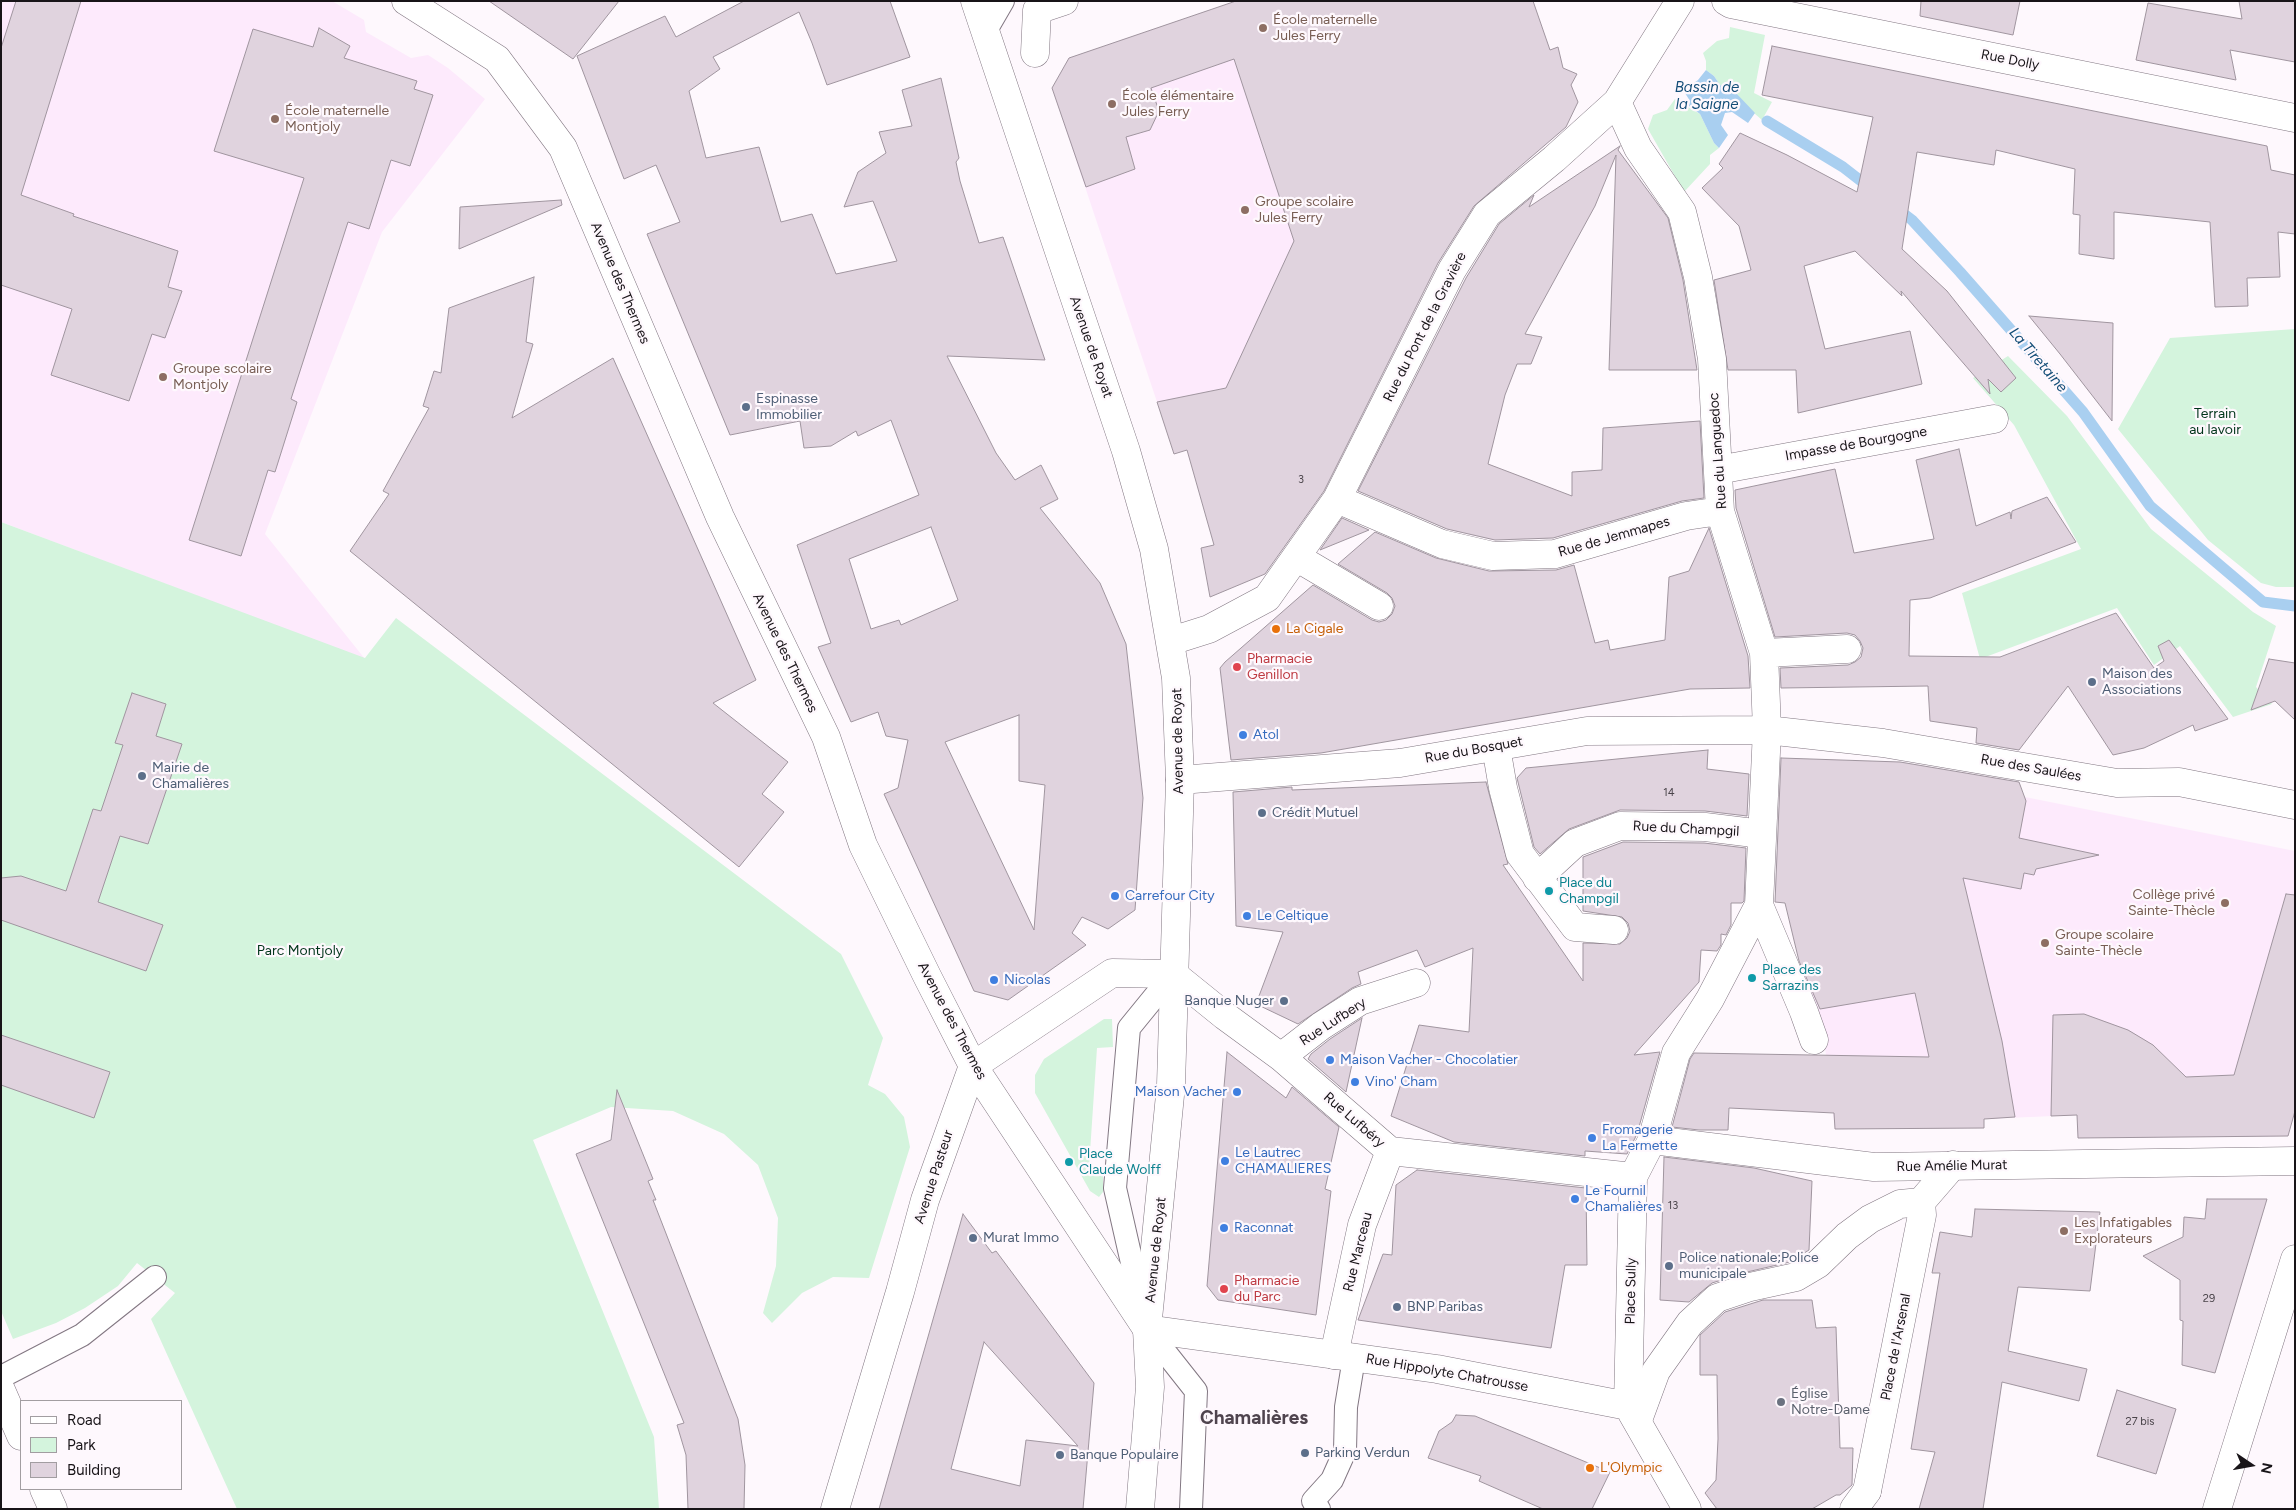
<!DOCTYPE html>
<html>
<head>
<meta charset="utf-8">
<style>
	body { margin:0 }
	#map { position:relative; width:2296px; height:1510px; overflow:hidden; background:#fef8fd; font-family:Figtree,sans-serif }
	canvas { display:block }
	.frame { position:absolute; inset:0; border:2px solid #181418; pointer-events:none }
	.legend { position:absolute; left:20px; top:1400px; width:162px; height:90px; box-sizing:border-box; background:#fef8fd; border:1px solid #a29da1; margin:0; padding:6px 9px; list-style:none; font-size:15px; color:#181418 }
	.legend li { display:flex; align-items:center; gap:10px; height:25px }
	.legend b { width:25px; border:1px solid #a29da1 }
	.north { position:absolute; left:2226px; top:1440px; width:50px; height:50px; -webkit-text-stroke:4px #fef8fd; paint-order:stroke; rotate:102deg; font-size:14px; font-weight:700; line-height:20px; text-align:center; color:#181418 }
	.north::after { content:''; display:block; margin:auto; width:18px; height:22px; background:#181418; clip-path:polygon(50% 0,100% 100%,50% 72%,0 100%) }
</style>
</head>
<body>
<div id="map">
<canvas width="2296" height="1510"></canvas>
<div class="frame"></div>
<ul class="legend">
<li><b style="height:6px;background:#fff"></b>Road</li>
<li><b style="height:14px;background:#d4f4dd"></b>Park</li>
<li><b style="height:14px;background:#e0d3de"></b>Building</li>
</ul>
<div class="north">N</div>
</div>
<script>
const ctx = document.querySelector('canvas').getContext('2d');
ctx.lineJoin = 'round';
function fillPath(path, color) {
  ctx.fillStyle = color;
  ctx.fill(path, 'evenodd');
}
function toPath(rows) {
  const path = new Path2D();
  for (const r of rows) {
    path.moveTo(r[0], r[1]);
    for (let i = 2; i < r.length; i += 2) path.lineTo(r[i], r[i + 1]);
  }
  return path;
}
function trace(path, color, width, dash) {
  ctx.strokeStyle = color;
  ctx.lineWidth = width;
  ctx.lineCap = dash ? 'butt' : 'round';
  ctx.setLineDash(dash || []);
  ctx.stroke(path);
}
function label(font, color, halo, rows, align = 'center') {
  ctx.font = font + ' Figtree,sans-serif';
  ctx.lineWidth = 4.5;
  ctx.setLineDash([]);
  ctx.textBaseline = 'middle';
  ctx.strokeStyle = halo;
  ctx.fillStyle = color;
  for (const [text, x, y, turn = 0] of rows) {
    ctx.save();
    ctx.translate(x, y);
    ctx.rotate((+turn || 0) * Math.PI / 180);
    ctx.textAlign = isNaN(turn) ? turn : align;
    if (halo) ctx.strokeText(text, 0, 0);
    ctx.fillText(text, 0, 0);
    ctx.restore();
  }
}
fillPath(toPath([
	[1,1,332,1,364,20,366,32,411,58,428,55,448,68,485,99,382,232,265,534,365,659,1,522],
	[1236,1,1436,238,1227,388,1157,402,1052,88,1069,58],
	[1880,768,2295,851,2295,1111,2288,1136,2078,1138,2077,1115,1984,1119,1984,1128,1835,1129,1824,1039,1803,974,1787,911]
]), '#fdeafc');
fillPath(toPath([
	[1730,27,1765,35,1754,93,1772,102,1762,120,1747,107,1736,93,1720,85,1714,76,1706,70,1706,61,1703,53,1717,41,1729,38],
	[1675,99,1700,114,1714,143,1719,148,1710,155,1710,164,1684,192,1648,129,1653,115,1667,110],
	[2295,329,2295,587,2276,587,2261,583,2208,540,2118,429,2170,338],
	[2008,356,2067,416,2151,529,2253,612,2276,626,2256,687,2272,704,2233,717,2180,646,2154,665,2117,608,1980,659,1962,593,2081,549,2014,425,1973,378],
	[1,522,365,658,396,618,841,954,883,1038,868,1085,885,1094,904,1117,910,1147,869,1278,833,1277,802,1293,772,1323,763,1313,776,1266,778,1218,758,1165,724,1134,673,1111,611,1107,533,1140,654,1437,659,1509,237,1509,151,1319,175,1293,137,1263,118,1286,85,1308,56,1323,13,1339,1,1311],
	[1104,1019,1112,1019,1113,1047,1097,1048,1089,1167,1103,1175,1103,1192,1099,1197,1090,1191,1035,1093,1035,1075,1044,1059]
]), '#d4f4dd');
fillPath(toPath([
	[1706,70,1714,76,1720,85,1736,93,1755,113,1748,123,1732,112,1725,113,1721,125,1728,135,1719,148,1714,143,1700,114,1689,106,1690,101,1685,93,1687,88,1698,80]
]), '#a9cff0');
trace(toPath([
	[1767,121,1843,167,1870,188],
	[1895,207,1912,220,1960,272,2083,412,2150,506,2263,602,2295,606]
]), '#a9cff0', 11);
const building = toPath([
	[16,1,81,1,21,195,74,214,73,216,178,251,168,287,182,291,165,338,152,334,129,401,51,375,72,309,1,285,1,48,16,1],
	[489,1,619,1,573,59,489,1],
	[744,1,890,1,910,57,827,85,812,43,799,12,713,57,720,69,689,91,706,158,759,147,781,222,812,214,836,274,897,261,873,201,844,207,858,172,886,153,879,132,912,126,902,90,941,78,959,158,956,162,960,181,979,243,1003,237,1045,360,947,356,996,453,1015,480,1041,465,1058,499,1040,508,1100,583,1126,644,1143,798,1135,910,1108,929,1082,917,1072,933,1086,945,1008,1000,974,991,884,794,898,788,908,740,886,736,878,712,851,722,818,647,831,643,797,545,919,495,891,420,858,436,856,431,831,446,804,448,800,421,730,435,647,234,680,222,656,165,624,179,577,56,665,16,676,37,744,1],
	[931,527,958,600,901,625,899,620,871,629,849,559,931,527],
	[1019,715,1019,781,1045,785,1034,930,945,742,1019,715],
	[1236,1,1533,1,1550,50,1558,47,1563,68,1577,74,1571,85,1578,102,1566,127,1474,206,1438,263,1324,491,1265,574,1210,597,1201,548,1214,545,1187,450,1174,454,1157,402,1226,388,1294,241,1234,59,1151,88,1159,111,1150,130,1126,137,1135,169,1086,187,1052,88,1069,58,1236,1],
	[1921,1,2020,1,2013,35,1920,16,1921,1],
	[2239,1,2295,1,2295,62,2230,50,2236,80,2136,60,2148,3,2242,19,2239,1],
	[319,28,350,46,344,58,417,81,414,89,433,95,410,166,391,160,369,229,348,222,291,399,297,402,275,472,268,470,241,556,189,540,304,178,214,151,253,29,313,47,319,28],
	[1772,46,2267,146,2271,170,2295,175,2295,234,2278,232,2280,277,2247,278,2248,306,2215,307,2210,222,2114,212,2114,259,2079,254,2080,215,2073,214,2075,169,1996,150,1994,165,1917,152,1902,249,1947,291,2016,378,2001,392,1988,379,1990,394,1901,291,1902,296,1855,251,1804,266,1825,349,1910,331,1922,384,1798,413,1796,370,1728,370,1714,280,1751,270,1739,226,1702,188,1723,168,1719,164,1740,133,1787,155,1857,192,1873,117,1762,95,1772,46],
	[1620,146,1618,150,1668,218,1683,280,1697,370,1609,370,1616,155,1595,206,1525,334,1542,337,1531,364,1517,364,1505,395,1488,464,1572,496,1572,472,1602,470,1603,428,1700,421,1704,498,1682,501,1553,538,1495,540,1447,529,1358,491,1466,278,1499,224,1534,195,1529,207,1620,146],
	[561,200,562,205,459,249,460,207,561,200],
	[534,277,526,342,533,344,512,418,613,358,756,680,713,703,788,762,762,794,784,812,739,867,350,551,389,494,383,491,429,408,423,406,434,371,441,373,449,308,534,277],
	[2029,316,2113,323,2112,421,2060,354,2029,316],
	[1959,449,1976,526,2010,512,2011,519,2012,511,2047,497,2076,542,1930,598,1910,600,1909,656,2000,657,2116,613,2154,668,2164,661,2158,646,2169,640,2228,719,2195,731,2193,725,2144,748,2113,755,2068,686,2019,750,1976,743,1977,728,1930,721,1928,686,1781,688,1780,668,1848,665,1855,662,1861,657,1863,648,1860,641,1855,635,1847,633,1775,637,1736,508,1735,490,1835,469,1854,553,1934,539,1916,460,1959,449],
	[1342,518,1369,530,1320,550,1342,518],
	[1709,528,1748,656,1750,688,1690,689,1321,753,1231,760,1220,668,1225,662,1313,585,1372,620,1379,622,1386,620,1392,614,1395,606,1392,598,1387,593,1338,564,1375,532,1436,558,1489,571,1556,570,1574,565,1595,643,1608,640,1610,650,1665,640,1669,577,1689,571,1709,528],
	[2269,659,2295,663,2295,720,2275,701,2251,710,2269,659],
	[132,693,166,704,156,736,182,744,148,844,120,836,98,902,163,925,146,971,1,920,1,878,21,876,66,891,93,809,101,811,123,745,115,743,132,693],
	[1708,750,1707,769,1749,774,1747,816,1705,811,1620,810,1569,829,1540,854,1534,847,1517,778,1526,768,1708,750],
	[1781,758,1900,762,2019,782,2026,801,2019,838,2099,855,2036,869,2034,875,2024,873,2021,889,1963,878,2002,1041,2015,1117,1984,1119,1984,1128,1835,1129,1834,1113,1729,1108,1728,1130,1699,1130,1672,1127,1690,1059,1694,1053,1929,1057,1915,993,1820,1009,1799,961,1785,903,1775,902,1781,758],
	[1486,782,1508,864,1503,865,1583,981,1583,943,1620,944,1627,938,1630,931,1628,923,1622,917,1583,911,1583,857,1623,842,1704,843,1746,848,1744,901,1742,903,1731,903,1731,925,1726,935,1721,934,1721,945,1717,951,1701,950,1699,982,1634,1055,1660,1052,1637,1134,1627,1154,1585,1151,1585,1156,1454,1142,1391,1116,1419,1025,1469,1032,1473,948,1425,967,1417,950,1358,972,1361,984,1352,988,1298,1024,1256,1004,1283,932,1236,926,1233,792,1292,787,1292,790,1486,782],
	[2286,894,2295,895,2295,1111,2288,1136,2078,1138,2077,1115,2051,1116,2053,1015,2084,1014,2128,1030,2153,1045,2186,1077,2234,1075,2286,894],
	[1362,1018,1346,1092,1308,1059,1311,1054,1330,1039,1362,1018],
	[1,1035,110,1072,94,1118,1,1085,1,1035],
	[1227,1052,1286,1098,1292,1087,1339,1127,1325,1189,1331,1191,1316,1315,1218,1300,1207,1286,1227,1052],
	[617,1090,653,1179,648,1181,656,1200,653,1200,738,1419,745,1465,744,1509,688,1509,686,1455,677,1425,684,1423,576,1154,611,1140,617,1090],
	[1664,1157,1754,1168,1812,1181,1809,1250,1790,1262,1747,1272,1712,1283,1689,1302,1660,1300,1664,1157],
	[1417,1170,1586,1188,1587,1265,1565,1265,1551,1348,1358,1320,1383,1254,1392,1255,1396,1185,1417,1170],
	[2207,1199,2267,1199,2215,1373,2182,1365,2183,1321,2180,1320,2180,1280,2143,1256,2183,1237,2184,1217,2205,1219,2207,1199],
	[1975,1209,2100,1212,2090,1291,2018,1287,2008,1351,2087,1369,2079,1401,2002,1382,1983,1509,1919,1509,1935,1452,1911,1449,1940,1273,1932,1273,1940,1232,1972,1237,1975,1209],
	[963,1214,992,1253,996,1251,1094,1383,1083,1509,879,1509,963,1214],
	[984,1342,1078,1446,1026,1440,1020,1486,951,1469,984,1342],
	[1763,1300,1812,1300,1816,1328,1836,1327,1840,1448,1853,1448,1852,1485,1840,1495,1836,1495,1812,1509,1717,1509,1705,1493,1716,1480,1718,1439,1717,1375,1700,1375,1700,1335,1725,1312,1763,1300],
	[2117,1390,2176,1409,2156,1474,2097,1456,2117,1390],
	[1456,1415,1475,1416,1610,1472,1592,1509,1543,1509,1479,1481,1481,1476,1428,1458,1439,1431,1452,1422,1456,1415]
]);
fillPath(building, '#e0d3de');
trace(building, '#a0959f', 1);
const service = toPath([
	[985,32,1003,1],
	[1173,974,1129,1028,1115,1188,1147,1329,1196,1391,1191,1509],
	[1,1377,82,1335,155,1277],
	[1319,1509,1313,1501,1332,1480,1345,1451,1346,1407,1354,1358]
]);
const pedestrian = toPath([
	[1035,53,1037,10,1064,1],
	[1173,974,1225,1016,1281,1057,1390,1151,1633,1177],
	[1281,1057,1321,1026,1360,1001,1416,983],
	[1334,1355,1362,1225,1390,1151],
	[1638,1420,1656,1371,1690,1323,1717,1298,1750,1287,1796,1277,1818,1264,1847,1236,1870,1219,1900,1204,1921,1202,1953,1165],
	[1867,1491,1922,1215,1921,1202]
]);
const minor = toPath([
	[1726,1,1731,4,2295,118],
	[1617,102,1638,148,1682,212,1698,277,1712,359,1720,511,1764,653,1767,730,1759,905,1710,999,1676,1053,1652,1140],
	[1718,470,1994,419],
	[1337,499,1442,544,1493,556,1555,554,1686,516,1720,511],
	[1296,557,1379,606],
	[1171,641,1209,629,1267,598,1337,499,1452,270,1487,214,1554,159,1617,102,1680,1],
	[1764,653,1847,649],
	[1496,747,1503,788,1520,854,1575,927,1614,930],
	[1180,780,1400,763,1587,731,1767,730,1883,743,2117,783,2179,782,2295,805],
	[1537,878,1575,843,1620,826,1705,827,1762,834],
	[1759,905,1804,1012,1814,1040],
	[1147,1329,1437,1369,1628,1406,1687,1509],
	[1,1390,21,1436],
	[1628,1406,1633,1177,1652,1140,1874,1167,2295,1161],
	[44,1489,53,1509],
	[1854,1509,1867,1491]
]);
const tertiary = toPath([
	[406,1,497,59,563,148,720,517,826,737,863,845,927,976,973,1066,1147,1329],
	[835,1509,900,1292,925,1200,973,1066,1112,973,1173,974],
	[2217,1509,2295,1259]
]);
const secondary = toPath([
	[975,1,1126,451,1154,549,1176,678,1180,780,1171,1085,1147,1329,1150,1387,1140,1509]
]);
trace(service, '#827782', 24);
trace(pedestrian, '#827782', 29);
trace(minor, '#827782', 29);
trace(tertiary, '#827782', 29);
trace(secondary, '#827782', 29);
trace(service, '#fff', 22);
trace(pedestrian, '#fff', 28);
trace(minor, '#fff', 28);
trace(tertiary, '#fff', 28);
trace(secondary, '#fff', 28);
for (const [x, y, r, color] of [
	[1263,28,5,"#8d6e63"],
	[1112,104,5,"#8d6e63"],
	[275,119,5,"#8d6e63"],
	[1245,210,5,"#8d6e63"],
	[163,377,5,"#8d6e63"],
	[746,407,5,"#5c6f8a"],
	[1276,629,5,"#e8710a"],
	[1237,667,5,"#e0444e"],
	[2092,682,5,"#5c6f8a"],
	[1243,735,5,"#3f7fe0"],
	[142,776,5,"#5c6f8a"],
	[1262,813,5,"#5c6f8a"],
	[1549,891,5,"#0f9aa8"],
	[1115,896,5,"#3f7fe0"],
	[2225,903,5,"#8d6e63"],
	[1247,916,5,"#3f7fe0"],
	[2045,943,5,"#8d6e63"],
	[1752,978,5,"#0f9aa8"],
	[994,980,5,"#3f7fe0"],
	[1284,1001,5,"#5c6f8a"],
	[1330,1060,5,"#3f7fe0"],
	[1355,1082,5,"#3f7fe0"],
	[1237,1092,5,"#3f7fe0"],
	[1592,1138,5,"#3f7fe0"],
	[1225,1161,5,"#3f7fe0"],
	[1069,1162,5,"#0f9aa8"],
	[1575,1199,5,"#3f7fe0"],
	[1224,1228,5,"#3f7fe0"],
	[2064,1231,5,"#8d6e63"],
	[973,1238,5,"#5c6f8a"],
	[1669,1266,5,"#5c6f8a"],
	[1224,1289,5,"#e0444e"],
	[1397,1307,5,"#5c6f8a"],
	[1781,1402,5,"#6b7280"],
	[1305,1453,5,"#5c6f8a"],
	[1060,1455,5,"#5c6f8a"],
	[1590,1468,5,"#e8710a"]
]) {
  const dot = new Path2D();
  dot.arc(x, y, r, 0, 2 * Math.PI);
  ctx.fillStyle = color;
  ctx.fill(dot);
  trace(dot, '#fef8fd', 2);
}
label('11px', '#4a444a', null, [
	["3",1301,480],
	["14",1669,793],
	["13",1673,1206],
	["29",2209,1299],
	["27 bis",2140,1422]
]);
label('14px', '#785e54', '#fef8fd', [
	["École maternelle",1273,20],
	["Jules Ferry",1273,36],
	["École élémentaire",1122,96],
	["Jules Ferry",1122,112],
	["École maternelle",285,111],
	["Montjoly",285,127],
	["Groupe scolaire",1255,202],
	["Jules Ferry",1255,218],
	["Groupe scolaire",173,369],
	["Montjoly",173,385],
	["Collège privé",2215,895,"right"],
	["Sainte-Thècle",2215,911,"right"],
	["Groupe scolaire",2055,935],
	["Sainte-Thècle",2055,951],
	["Les Infatigables",2074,1223],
	["Explorateurs",2074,1239]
], 'left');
label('14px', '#181418', '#fef8fd', [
	["Rue Dolly",2010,60,11],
	["Avenue des Thermes",620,283,67],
	["Rue du Pont de la Gravière",1425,327,-63],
	["Avenue de Royat",1091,347,71],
	["Impasse de Bourgogne",1856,444,-10],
	["Rue du Languedoc",1718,451,-94],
	["Rue de Jemmapes",1614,537,-16],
	["Avenue des Thermes",785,653,64],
	["Avenue de Royat",1178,741,-91],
	["Rue du Bosquet",1474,750,-10],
	["Rue des Saulées",2031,768,10],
	["Rue du Champgil",1686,829,3],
	["Avenue des Thermes",952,1021,62],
	["Rue Lufbery",1333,1022,-33],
	["Rue Lufbéry",1354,1120,41],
	["Rue Amélie Murat",1952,1166,-1],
	["Avenue Pasteur",934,1177,-72],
	["Avenue de Royat",1156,1250,-84],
	["Rue Marceau",1358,1252,-76],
	["Place Sully",1631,1291,-89],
	["Place de l'Arsenal",1896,1347,-79],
	["Rue Hippolyte Chatrousse",1447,1373,10]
]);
label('14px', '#4e5e75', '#fef8fd', [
	["Espinasse",756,399],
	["Immobilier",756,415],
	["Maison des",2102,674],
	["Associations",2102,690],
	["Mairie de",152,768],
	["Chamalières",152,784],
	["Crédit Mutuel",1272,813],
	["Banque Nuger",1274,1001,"right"],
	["Murat Immo",983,1238],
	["Police nationale;Police",1679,1258],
	["municipale",1679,1274],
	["BNP Paribas",1407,1307],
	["Parking Verdun",1315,1453],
	["Banque Populaire",1070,1455]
], 'left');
label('14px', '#00351a', '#fef8fd', [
	["Terrain",2215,414],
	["au lavoir",2215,430],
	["Parc Montjoly",300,951]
]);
label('14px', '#c56008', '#fef8fd', [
	["La Cigale",1286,629],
	["L'Olympic",1600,1468]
], 'left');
label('14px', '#be3a42', '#fef8fd', [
	["Pharmacie",1247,659],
	["Genillon",1247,675],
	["Pharmacie",1234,1281],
	["du Parc",1234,1297]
], 'left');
label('14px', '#366cbe', '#fef8fd', [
	["Atol",1253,735],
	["Carrefour City",1125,896],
	["Le Celtique",1257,916],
	["Nicolas",1004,980],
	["Maison Vacher - Chocolatier",1340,1060],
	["Vino' Cham",1365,1082],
	["Maison Vacher",1227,1092,"right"],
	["Fromagerie",1602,1130],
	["La Fermette",1602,1146],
	["Le Lautrec",1235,1153],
	["CHAMALIERES",1235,1169],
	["Le Fournil",1585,1191],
	["Chamalières",1585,1207],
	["Raconnat",1234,1228]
], 'left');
label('14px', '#0d838f', '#fef8fd', [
	["Place du",1559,883],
	["Champgil",1559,899],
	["Place des",1762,970],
	["Sarrazins",1762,986],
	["Place",1079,1154],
	["Claude Wolff",1079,1170]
], 'left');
label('14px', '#5b616d', '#fef8fd', [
	["Église",1791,1394],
	["Notre-Dame",1791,1410]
], 'left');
label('italic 15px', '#134d77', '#fef8fd', [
	["Bassin de",1707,88],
	["la Saigne",1707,105],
	["La Tiretaine",2038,360,49]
]);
label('bold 19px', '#4f444e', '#fef8fd', [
	["Chamalières",1254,1418]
]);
</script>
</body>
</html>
